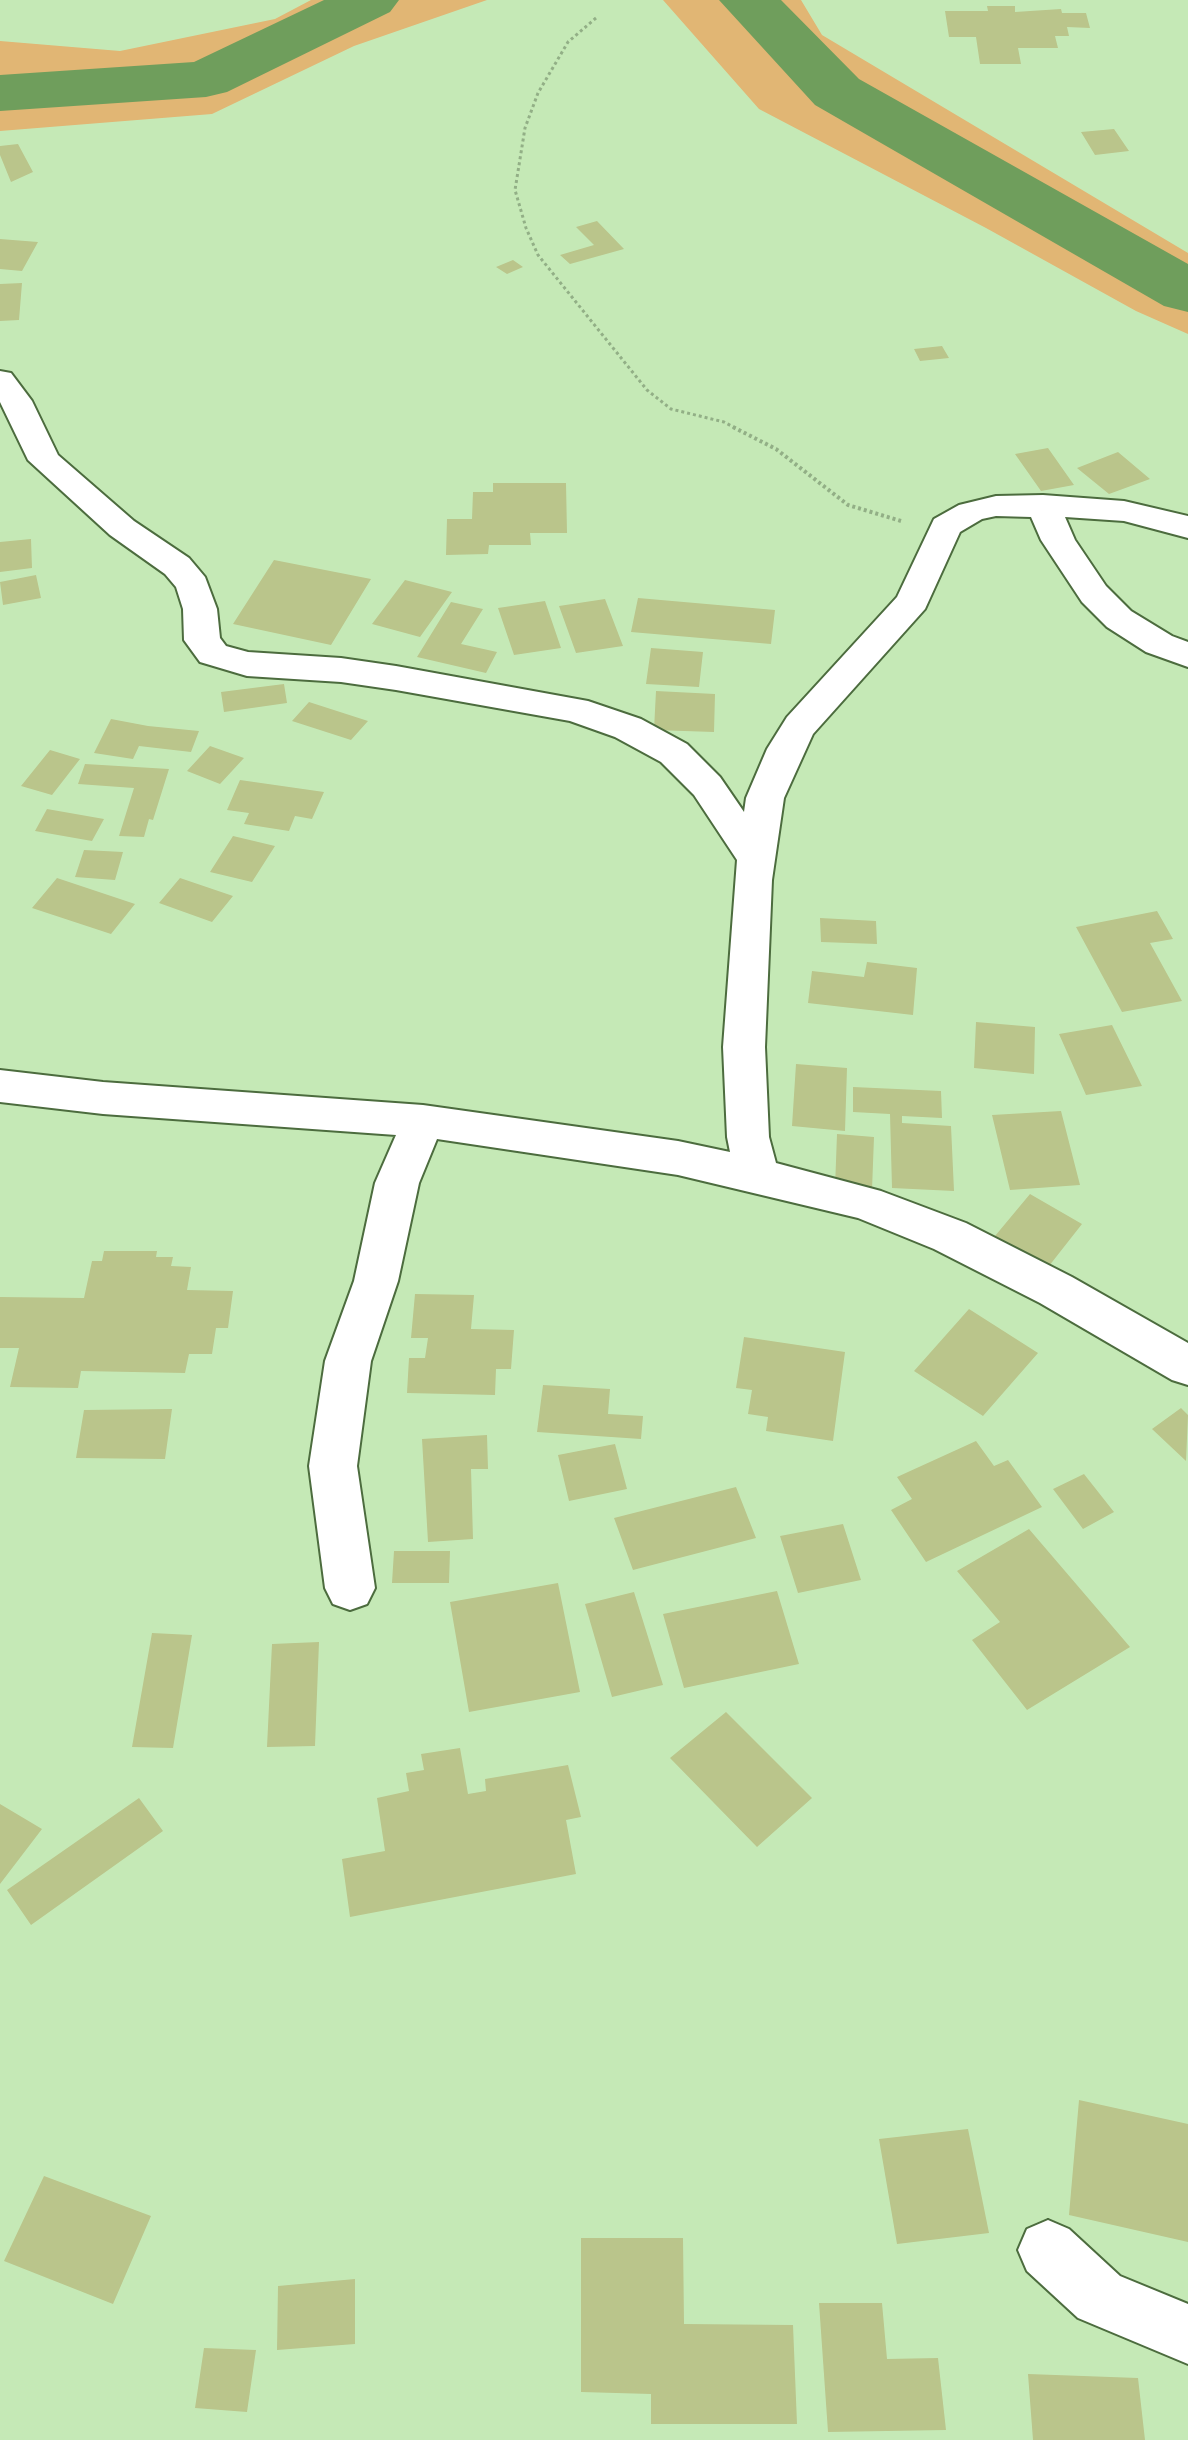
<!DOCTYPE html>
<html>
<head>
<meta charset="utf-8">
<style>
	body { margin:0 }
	canvas { display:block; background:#c5e9b6 }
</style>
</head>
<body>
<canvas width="1188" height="2440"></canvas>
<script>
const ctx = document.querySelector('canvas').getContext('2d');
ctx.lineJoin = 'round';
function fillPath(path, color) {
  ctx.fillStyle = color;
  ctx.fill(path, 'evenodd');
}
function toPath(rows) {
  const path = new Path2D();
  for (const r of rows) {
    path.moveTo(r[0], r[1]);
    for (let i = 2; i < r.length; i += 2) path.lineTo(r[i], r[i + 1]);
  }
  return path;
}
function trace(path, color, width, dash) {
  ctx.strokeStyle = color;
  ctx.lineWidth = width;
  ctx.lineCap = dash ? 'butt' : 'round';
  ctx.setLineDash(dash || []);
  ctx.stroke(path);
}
fillPath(toPath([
	[311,0,487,0,354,46,212,114,0,131,0,41,120,51,275,19],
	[663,0,801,0,822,35,1188,253,1188,334,1136,311,986,228,759,109]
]), '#e1b674');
fillPath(toPath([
	[324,0,399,0,390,12,227,92,206,97,0,111,0,75,194,62,324,0],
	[719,0,781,0,859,79,1188,264,1188,312,1164,306,815,105,719,0]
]), '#6f9e5c');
fillPath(toPath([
	[987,6,1015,6,1015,12,1061,9,1062,13,1086,13,1090,28,1067,27,1069,36,1055,36,1058,48,1018,48,1021,64,980,64,976,37,949,37,945,11,988,11],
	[1114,129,1129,151,1095,155,1081,132],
	[18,144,33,172,11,182,0,155,0,146],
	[597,221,624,249,570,264,560,255,594,245,576,227],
	[0,239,38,242,22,271,0,269],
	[513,260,523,267,507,274,496,267],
	[22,283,19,320,0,321,0,284],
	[942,346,949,358,920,361,914,349],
	[1048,448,1074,485,1041,491,1015,454],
	[1118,452,1150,479,1109,494,1077,468],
	[493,483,566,483,567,533,530,533,531,545,489,545,488,554,446,555,447,519,472,519,473,492,493,492],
	[31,539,32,568,0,572,0,542],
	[274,560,371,579,331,645,233,624],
	[36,575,41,598,3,605,0,582],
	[405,580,452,592,420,637,372,624],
	[638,598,775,610,771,644,631,632],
	[605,599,623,646,576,653,559,606],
	[545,601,561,648,514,655,498,608],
	[451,602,483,609,461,644,497,652,486,673,417,657],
	[651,648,703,652,699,687,646,684],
	[284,684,287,703,224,712,221,692],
	[656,691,715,694,714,732,654,730],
	[309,702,368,721,351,740,292,721],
	[111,719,148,726,199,731,191,752,139,746,133,759,94,753],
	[210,746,244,758,220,784,187,771],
	[50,750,80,759,52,795,21,786],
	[85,764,169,769,153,820,149,819,144,837,119,836,134,788,78,784],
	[240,780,324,792,312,819,295,816,289,831,244,824,249,813,227,810],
	[47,809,104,819,92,841,35,831],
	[233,836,275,846,252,882,210,872],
	[84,850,123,852,115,880,75,877],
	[57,878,135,904,111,934,32,908],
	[180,878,233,896,212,922,159,903],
	[1157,911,1173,939,1150,943,1182,1001,1122,1012,1076,927],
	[820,918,876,921,877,944,821,942],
	[867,962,917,968,913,1015,808,1003,812,971,864,977],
	[976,1022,1035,1027,1034,1074,974,1068],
	[1112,1025,1142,1086,1086,1095,1059,1034],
	[796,1064,847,1068,845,1131,792,1126],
	[853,1087,941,1091,942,1118,902,1116,902,1123,951,1126,954,1191,892,1188,890,1114,853,1112],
	[1061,1111,1080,1185,1010,1190,992,1115],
	[837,1134,874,1137,872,1190,835,1188],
	[1030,1194,1082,1224,1049,1266,995,1236],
	[104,1251,157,1251,156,1257,173,1257,171,1266,191,1267,187,1290,233,1291,228,1328,216,1328,212,1354,189,1354,185,1373,81,1371,78,1388,10,1387,19,1348,0,1348,0,1297,84,1298,92,1261,102,1261],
	[415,1294,474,1295,471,1329,514,1330,511,1369,496,1369,495,1395,407,1393,409,1358,425,1358,428,1338,411,1338],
	[969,1309,1038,1353,983,1416,914,1371],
	[744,1337,845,1352,833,1441,766,1431,768,1417,748,1414,752,1390,736,1388],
	[543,1385,610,1389,608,1414,643,1416,641,1439,537,1432],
	[1181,1408,1188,1415,1186,1461,1152,1429],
	[172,1409,165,1459,76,1458,84,1410],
	[487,1435,488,1469,471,1469,473,1539,428,1542,422,1439],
	[976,1441,994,1466,1008,1460,1042,1507,926,1562,891,1510,912,1499,897,1477],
	[615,1444,627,1489,569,1501,558,1455],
	[1084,1474,1114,1512,1083,1529,1053,1489],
	[736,1487,756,1538,633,1570,614,1518],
	[843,1524,861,1580,798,1593,780,1536],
	[1029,1529,1130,1647,1027,1710,972,1640,1000,1622,957,1571],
	[394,1551,450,1551,449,1583,392,1583],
	[558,1583,580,1692,469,1712,450,1602],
	[777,1591,799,1664,684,1688,663,1614],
	[634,1592,663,1685,612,1697,585,1604],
	[152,1633,192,1635,173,1748,132,1747],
	[319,1642,315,1746,267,1747,272,1644],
	[726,1712,812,1798,757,1847,670,1758],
	[460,1748,468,1794,486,1791,485,1779,568,1765,581,1817,566,1820,576,1874,350,1917,342,1859,385,1851,377,1798,409,1791,406,1773,424,1770,421,1754],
	[139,1798,163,1831,31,1925,7,1890],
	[0,1804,42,1829,0,1884],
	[1079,2100,1188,2124,1188,2242,1069,2215],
	[968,2129,989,2233,897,2244,879,2139],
	[44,2176,151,2216,113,2304,4,2261],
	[581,2238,683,2238,684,2324,793,2325,797,2424,651,2424,651,2394,581,2392],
	[355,2279,355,2344,277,2350,278,2286],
	[819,2303,882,2303,887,2359,938,2358,946,2430,828,2432],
	[204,2348,256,2350,247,2412,195,2408],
	[1028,2374,1138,2378,1145,2440,1033,2440]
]), '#bac58b');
const minor = toPath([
	[0,371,11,373,32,401,58,455,134,521,189,558,205,577,217,609,220,638,226,646,248,652,341,658,396,666,588,701,641,719,687,744,720,777,744,812,746,798,767,749,787,717,897,597,934,519,959,505,996,496,1043,495,1124,501,1188,516,1188,538,1124,521,1065,517,1075,540,1106,586,1131,611,1172,636,1188,642,1188,667,1146,652,1107,627,1082,602,1041,540,1031,517,996,516,982,519,960,532,925,609,813,734,784,798,772,880,765,1047,769,1137,776,1163,881,1191,966,1223,1072,1277,1188,1343,1188,1385,1172,1380,1040,1303,934,1249,858,1218,678,1175,437,1139,419,1183,398,1281,371,1361,357,1466,375,1588,367,1604,350,1610,333,1604,325,1588,309,1466,325,1361,354,1281,375,1183,396,1135,103,1114,0,1102,0,1070,103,1082,423,1105,678,1141,730,1152,727,1137,723,1047,737,860,694,795,661,762,615,737,570,721,396,690,341,682,247,676,200,662,184,640,183,609,176,587,165,574,110,535,28,460,0,402,0,371],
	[1048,2220,1069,2229,1120,2276,1188,2304,1188,2364,1078,2318,1027,2271,1018,2250,1027,2229,1048,2220]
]);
trace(minor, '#4c6c3e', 4);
trace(toPath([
	[596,18,568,42,538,93,525,128,515,190,526,228,538,255,647,390,671,409,724,422,737,429]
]), '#92af86', 3, [3, 3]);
trace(toPath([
	[733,427,776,449,848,505,901,521]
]), '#92af86', 4, [3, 3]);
fillPath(minor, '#fff');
</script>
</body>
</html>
